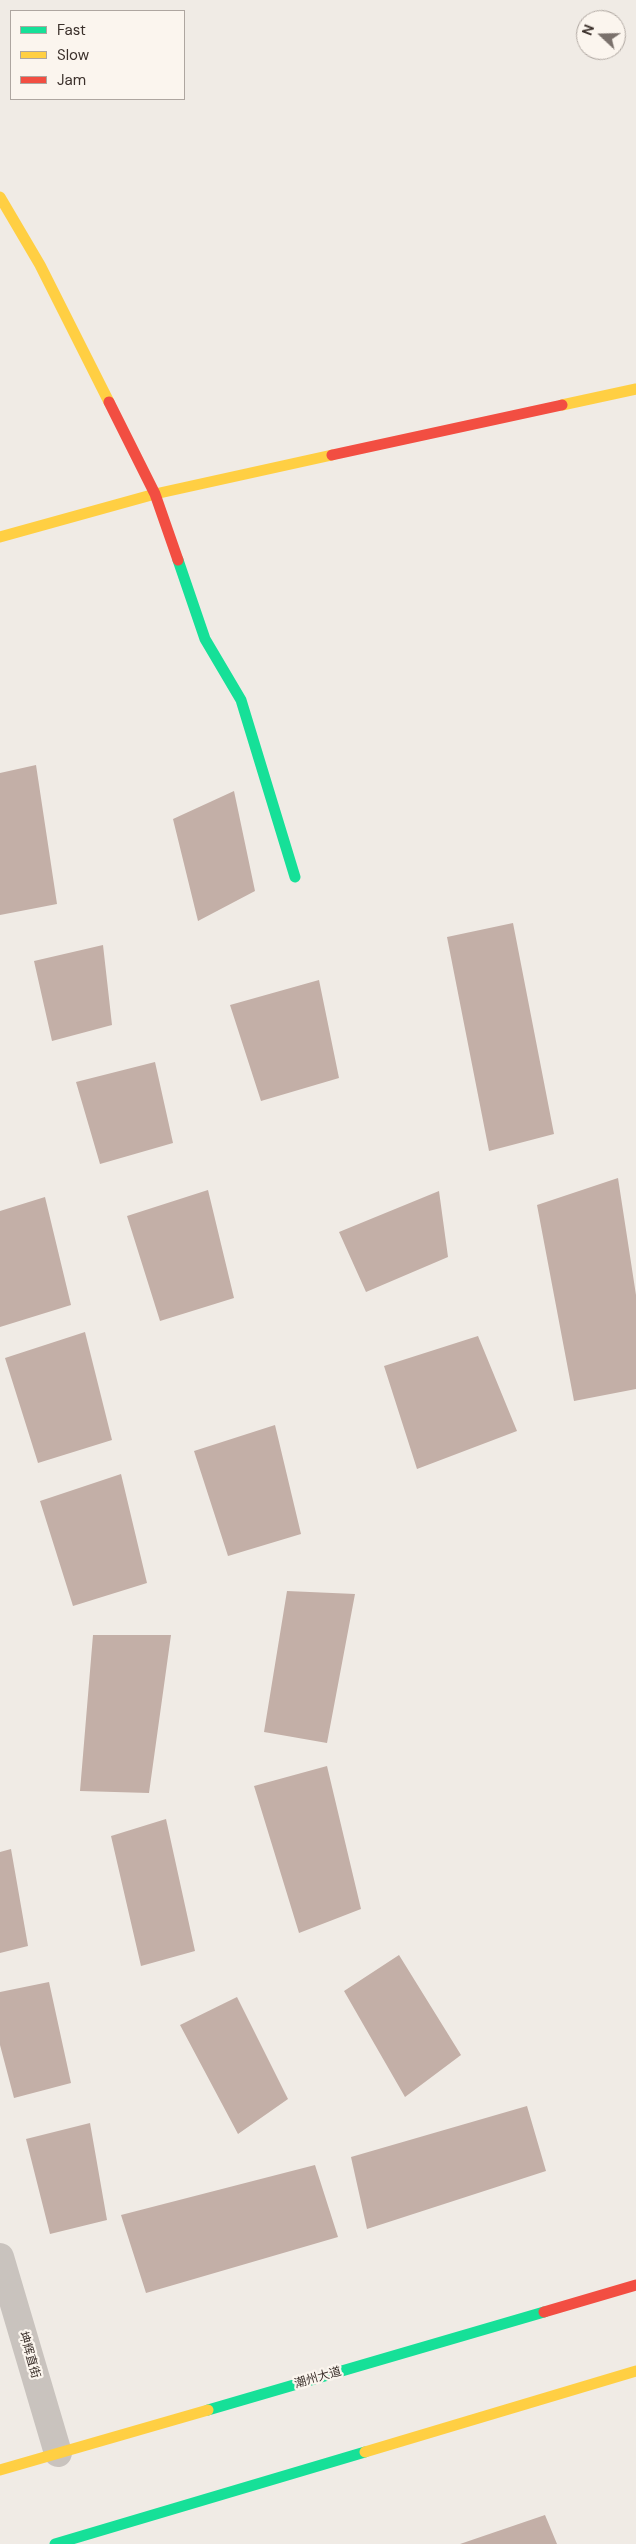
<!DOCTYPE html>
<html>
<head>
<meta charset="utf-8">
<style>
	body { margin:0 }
	#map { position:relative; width:636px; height:2544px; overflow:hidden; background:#f0ebe5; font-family:"DM Sans",sans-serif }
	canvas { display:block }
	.legend { position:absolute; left:10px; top:10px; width:175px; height:90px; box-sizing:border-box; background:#fbf5ee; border:1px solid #aea6a0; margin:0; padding:6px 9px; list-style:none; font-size:15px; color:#3b302b }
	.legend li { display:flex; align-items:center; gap:10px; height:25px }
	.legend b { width:25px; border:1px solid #aea6a0 }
	.north { position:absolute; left:576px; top:10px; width:50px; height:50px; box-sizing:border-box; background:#fbf5ee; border:1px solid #aea6a0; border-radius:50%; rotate:291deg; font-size:14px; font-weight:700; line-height:20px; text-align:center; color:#3b302b }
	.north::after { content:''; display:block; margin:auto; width:18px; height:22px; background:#7a716c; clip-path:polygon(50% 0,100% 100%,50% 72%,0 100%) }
</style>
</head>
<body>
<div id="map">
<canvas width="636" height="2544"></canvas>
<ul class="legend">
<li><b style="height:6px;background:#16e098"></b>Fast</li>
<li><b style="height:6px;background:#ffcf43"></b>Slow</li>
<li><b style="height:6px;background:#f24e42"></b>Jam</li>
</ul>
<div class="north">N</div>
</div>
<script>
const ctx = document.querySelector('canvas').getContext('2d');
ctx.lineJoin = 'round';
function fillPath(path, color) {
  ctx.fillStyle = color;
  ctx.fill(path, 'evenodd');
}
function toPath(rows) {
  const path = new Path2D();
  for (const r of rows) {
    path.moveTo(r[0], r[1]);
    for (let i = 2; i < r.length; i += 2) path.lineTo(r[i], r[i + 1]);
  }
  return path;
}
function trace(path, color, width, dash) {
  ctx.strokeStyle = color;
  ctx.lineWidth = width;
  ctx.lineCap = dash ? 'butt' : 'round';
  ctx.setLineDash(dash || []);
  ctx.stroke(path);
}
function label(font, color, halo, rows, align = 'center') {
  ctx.font = font + ' "DM Sans","Noto Sans SC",sans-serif';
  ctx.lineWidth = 4.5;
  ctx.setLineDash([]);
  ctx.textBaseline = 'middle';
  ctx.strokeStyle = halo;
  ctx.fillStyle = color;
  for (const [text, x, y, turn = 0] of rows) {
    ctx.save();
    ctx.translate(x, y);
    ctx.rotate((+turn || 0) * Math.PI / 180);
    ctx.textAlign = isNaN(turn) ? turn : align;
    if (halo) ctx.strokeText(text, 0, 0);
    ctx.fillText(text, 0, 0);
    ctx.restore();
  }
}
fillPath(toPath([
	[36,765,57,904,0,915,0,773],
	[234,791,255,891,198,921,173,819],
	[513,923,554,1134,489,1151,447,937],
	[103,945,112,1025,52,1041,34,961],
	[319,980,339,1078,261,1101,230,1005],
	[155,1062,173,1143,100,1164,76,1082],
	[618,1178,636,1295,636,1389,574,1401,537,1205],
	[208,1190,234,1298,160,1321,127,1216],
	[439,1191,448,1257,366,1292,339,1232],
	[45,1197,71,1305,0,1327,0,1211],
	[85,1332,112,1440,38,1463,5,1358],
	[478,1336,517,1431,417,1469,384,1366],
	[275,1425,301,1534,228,1556,194,1451],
	[121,1474,147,1583,73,1606,40,1501],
	[287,1591,355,1594,327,1743,264,1732],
	[93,1635,171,1635,149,1793,80,1791],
	[327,1766,361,1909,299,1933,254,1786],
	[166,1819,195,1951,141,1966,111,1836],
	[11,1849,28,1946,0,1953,0,1852],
	[399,1955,461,2055,405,2097,344,1991],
	[49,1982,71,2083,14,2098,0,2045,0,1992],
	[237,1997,288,2099,238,2134,180,2025],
	[527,2106,546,2171,367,2229,351,2157],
	[90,2123,107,2220,50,2234,26,2139],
	[315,2165,338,2237,146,2293,121,2215],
	[545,2515,557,2544,460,2544]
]), '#c3afa7');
trace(toPath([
	[0,2257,58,2453]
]), '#c9c3be', 28);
trace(toPath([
	[178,560,205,639,241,700,295,877],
	[208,2410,544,2312],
	[55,2544,365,2452]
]), '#16e098', 11);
trace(toPath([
	[0,197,40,265,109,402],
	[562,405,636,389],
	[0,537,155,494,332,455],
	[365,2452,636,2371],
	[0,2470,208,2410]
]), '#ffcf43', 11);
trace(toPath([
	[109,402,155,494,178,560],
	[332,455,562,405],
	[544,2312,636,2285]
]), '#f24e42', 11);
label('12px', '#3b302b', '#fbf5ee', [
	["坤辉直街",29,2355,74],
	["潮州大道",318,2378,-16]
]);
</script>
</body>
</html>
